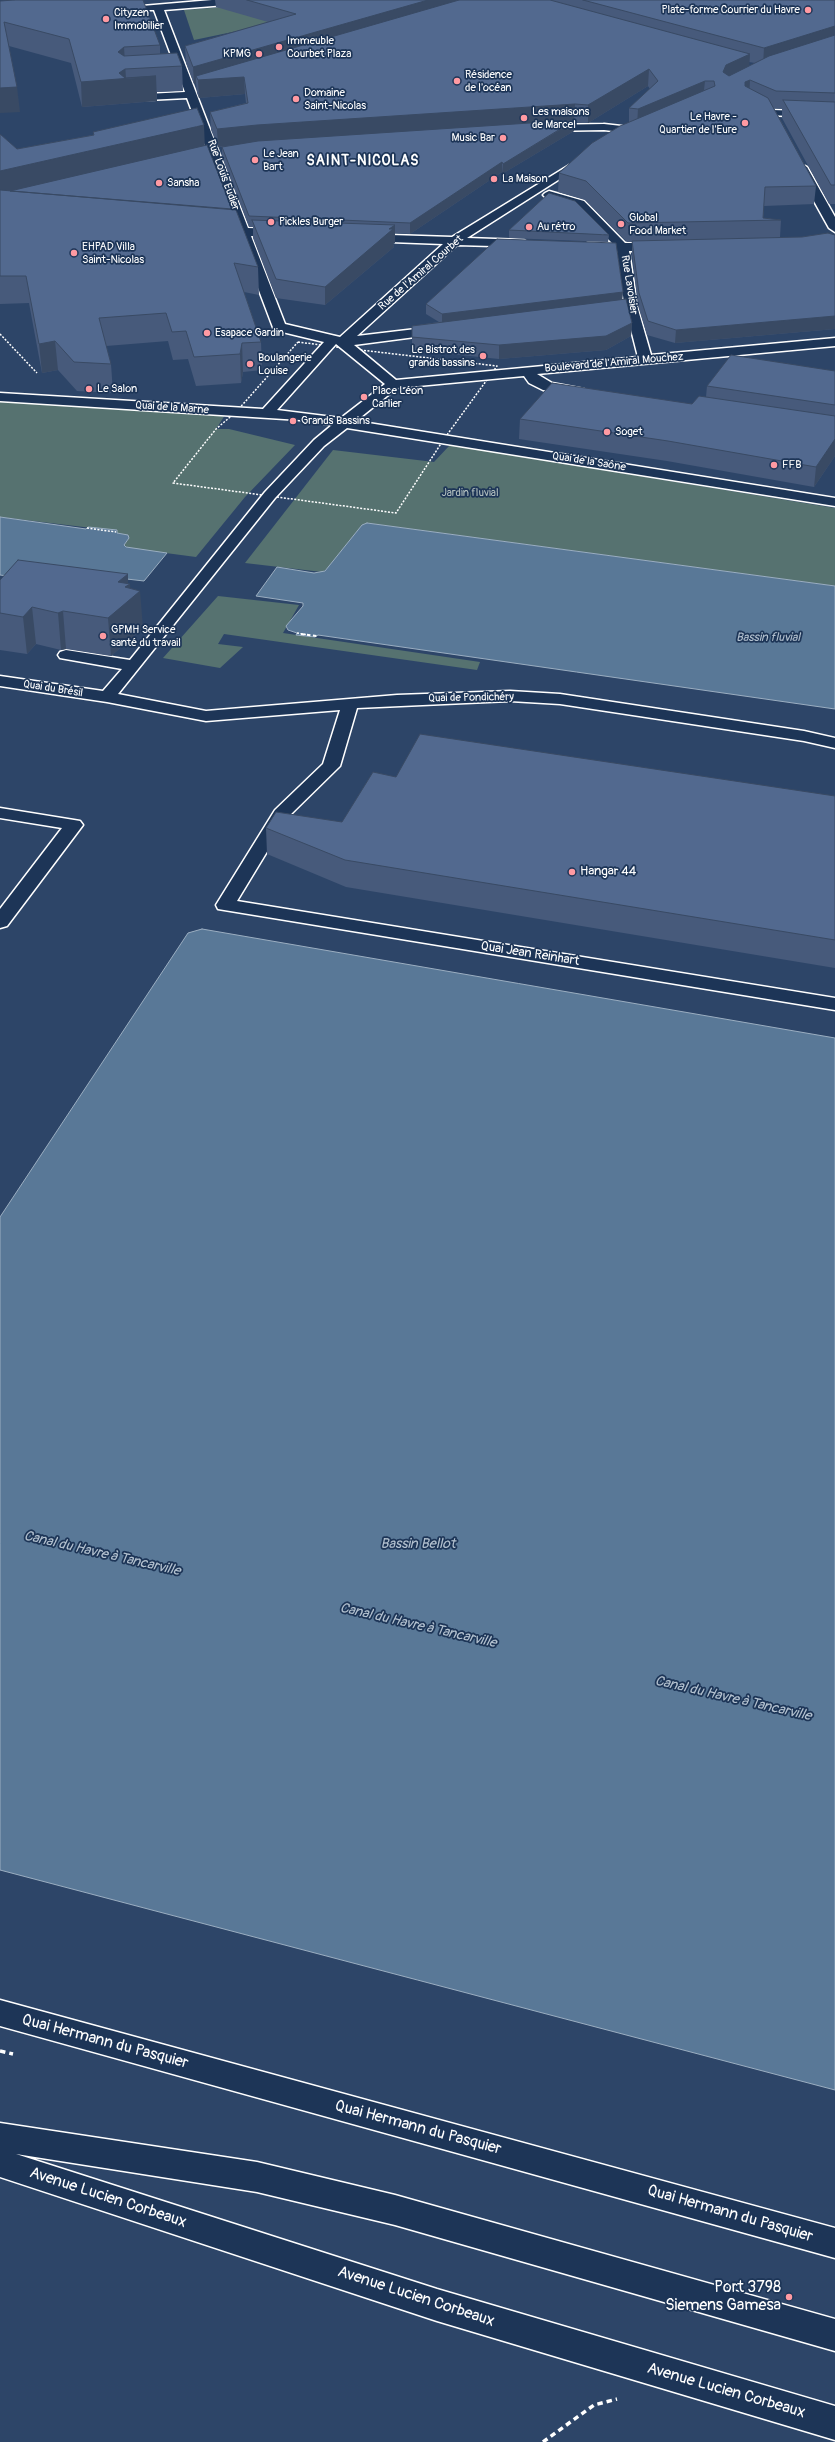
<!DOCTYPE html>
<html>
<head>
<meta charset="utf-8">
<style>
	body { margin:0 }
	canvas { display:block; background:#2d4568 }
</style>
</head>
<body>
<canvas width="835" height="2442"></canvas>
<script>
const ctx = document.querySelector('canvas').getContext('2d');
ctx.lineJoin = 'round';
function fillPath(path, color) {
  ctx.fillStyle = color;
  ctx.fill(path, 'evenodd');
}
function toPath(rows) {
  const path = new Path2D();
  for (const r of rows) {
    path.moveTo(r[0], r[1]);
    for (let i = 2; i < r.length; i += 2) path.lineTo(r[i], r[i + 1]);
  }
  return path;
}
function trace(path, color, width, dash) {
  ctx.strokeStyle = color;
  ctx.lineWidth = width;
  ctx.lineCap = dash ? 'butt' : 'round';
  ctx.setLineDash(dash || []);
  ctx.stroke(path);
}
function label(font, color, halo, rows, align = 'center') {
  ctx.font = font + ' Pangolin,sans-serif';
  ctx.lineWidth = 3.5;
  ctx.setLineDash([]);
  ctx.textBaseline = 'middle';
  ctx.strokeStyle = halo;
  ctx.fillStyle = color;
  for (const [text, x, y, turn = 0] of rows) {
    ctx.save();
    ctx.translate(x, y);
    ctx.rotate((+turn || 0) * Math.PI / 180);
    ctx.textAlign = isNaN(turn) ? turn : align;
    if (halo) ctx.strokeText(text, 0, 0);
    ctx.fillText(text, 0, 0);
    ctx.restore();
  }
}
fillPath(toPath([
	[315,0,473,0,266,25,194,40,184,10],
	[0,401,225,415,216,429,229,429,295,445,245,497,196,557,128,548,124,545,128,540,120,533,116,533,117,531,0,517],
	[450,445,835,508,835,586,367,523,362,525,327,569,322,572,245,563,333,450,434,462],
	[218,596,299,605,283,633,480,662,477,670,224,634,218,644,243,647,220,668,163,658]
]), '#567270');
const water = toPath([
	[0,517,86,529,88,527,117,530,117,533,128,535,129,538,124,545,126,547,167,553,144,581,101,576,80,586,0,575,0,517],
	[367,523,835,586,835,709,318,635,315,637,296,635,297,633,288,630,286,626,303,606,303,603,256,596,277,567,314,573,325,571,362,525,367,523],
	[202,929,835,1038,835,2090,0,1870,0,1217,188,933,202,929]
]);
fillPath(water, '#597897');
trace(water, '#9baec1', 1);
const minor = toPath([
	[212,0,255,0,250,3,164,10,248,228,282,229,288,233,282,237,251,236,285,324,340,337,443,244,364,241,358,237,360,234,452,237,584,156,590,159,588,161,467,238,524,240,530,244,528,247,457,245,357,336,441,326,446,327,448,330,446,333,354,345,396,380,638,357,626,310,598,314,592,310,598,306,624,303,617,251,584,250,582,247,584,244,588,243,612,243,576,207,545,197,543,195,545,193,549,191,584,201,625,243,662,243,668,247,662,251,629,251,637,306,651,355,835,338,835,346,537,374,552,383,584,389,586,392,584,395,579,396,543,390,529,383,524,376,397,388,356,421,835,498,835,506,347,428,324,446,275,498,118,694,206,711,397,695,510,691,560,694,804,731,835,738,835,748,804,741,560,704,510,701,357,708,340,766,288,817,237,901,835,998,835,1010,218,909,216,905,275,810,323,764,340,710,206,721,107,702,0,686,0,676,103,691,122,669,60,658,58,655,60,652,66,650,130,660,265,492,314,440,332,425,300,420,0,401,0,393,263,409,324,342,274,330,238,235,214,235,208,231,214,227,236,228,187,98,127,101,122,98,127,95,185,92,154,10,142,10,142,6,212,0],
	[336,344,385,384,341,418,277,410,336,344],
	[772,110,835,112,835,118,768,115,768,111,772,110],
	[604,124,639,128,645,131,639,134,604,130,544,131,538,128,544,125,604,124],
	[801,164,807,167,835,217,835,232,829,228,795,167,801,164],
	[0,808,74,820,80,821,83,825,7,926,0,928,0,909,62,828,0,818,0,808],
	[0,2000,835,2228,835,2258,0,2026,0,2000]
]);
const major = toPath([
	[0,2123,257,2162,395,2195,835,2319,835,2351,395,2225,257,2192,16,2154,437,2289,835,2406,835,2440,437,2321,0,2177,0,2123]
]);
trace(minor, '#fff', 3);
trace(major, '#fff', 3);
trace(toPath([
	[0,334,37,373],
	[298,342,352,349,497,366,444,439,396,513,173,483,216,429,236,412,298,342],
	[87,528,116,532],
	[297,633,308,635]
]), '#fff', 1.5, [2, 1.5]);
trace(toPath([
	[301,634,317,636]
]), '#fff', 2, [3.5, 2.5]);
trace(toPath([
	[0,2051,13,2054],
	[543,2442,594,2405,617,2399]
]), '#fff', 3.5, [5.5, 4]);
fillPath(minor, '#1d3557');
fillPath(major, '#1d3557');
fillPath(toPath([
	[215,0,835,0,835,204,829,204,782,118,782,109,774,108,816,186,814,204,764,206,763,218,781,220,780,237,802,237,835,235,835,329,675,343,647,335,638,306,632,253,632,242,627,242,585,200,558,192,559,173,629,122,629,108,650,89,648,86,588,123,575,122,574,131,502,174,502,172,410,234,395,233,395,243,393,244,394,247,325,305,276,298,253,238,253,227,249,227,222,157,222,147,218,147,211,130,210,112,246,103,245,94,199,98,197,93,196,83,194,84,186,63,185,46,268,22,216,7],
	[749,62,755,63,749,66],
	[0,1,160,45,160,54,182,66,183,91,157,92,157,101,82,107,71,63,9,46,20,112],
	[93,132,205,146,258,267,259,295,244,292,261,342,262,370,243,372,241,383,196,386,188,359,173,360,168,341,106,346,111,364,113,393,77,391,58,370,42,373,29,303,0,304,0,134,17,149,93,135],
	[509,230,609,235,608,242,509,238],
	[623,292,622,299,632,323,631,336,606,350,499,359,412,350,412,326,439,322,426,314,426,304],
	[835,371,835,456,814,487,667,461,519,439,520,419,692,404,706,397,707,386],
	[128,574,128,584,130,584,130,588,143,628,111,656,66,649,61,650,36,644,27,654,0,650,0,580],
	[396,777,835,796,835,968,346,887,267,854,266,828,342,822]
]), '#475a7b');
fillPath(toPath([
	[428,0,485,0,244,77,245,94,199,98,198,80,196,76,196,83,194,84,193,67],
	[835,26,835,38,763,65,764,48],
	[124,47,126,79,156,76,157,101,82,107,81,82],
	[750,54,749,71,725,82,723,72,726,65],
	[649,69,648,86,588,123,588,105],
	[750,80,749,98,744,99,745,82],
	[705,81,703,99,637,126,638,109],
	[17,87,20,112,0,113,0,88],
	[575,104,574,121,575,120,574,131,502,174,503,164,573,122,258,142,218,147,217,129,257,125],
	[204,125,205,150,0,197,0,171],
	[502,162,502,172,410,234,410,223],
	[395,225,395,243,393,244,394,247,325,305,325,287,389,229],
	[623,292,622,302,442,324,442,314],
	[835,316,835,329,675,343,676,330],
	[632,323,631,336,606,350,499,359,499,345],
	[55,341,58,370,42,373,39,344],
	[242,343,243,372,241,383,240,354],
	[835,439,835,456,814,487,816,467],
	[128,574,128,585,130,584,131,598,140,591,143,628,111,656,108,618,118,582],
	[32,607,36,644,27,654,23,617],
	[63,611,66,649,61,650,58,613]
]), '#394a64');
const building = toPath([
	[14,0,143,0,160,45,124,47,118,52,124,56,177,53,182,66,125,69,119,73,125,78,156,76,81,82,69,39,4,22,17,87,0,88,0,1,14,0],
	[247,0,428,0,193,67,185,46,296,14,247,0],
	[459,0,550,0,750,54,726,65,723,72,729,76,769,56,835,35,835,93,776,91,750,80,745,82,745,86,768,98,816,186,765,187,763,218,781,220,628,223,586,181,559,173,592,143,620,126,715,86,714,81,705,81,638,109,629,108,658,81,649,69,588,105,575,104,257,125,217,129,210,112,248,103,244,77,198,80,196,76,459,0],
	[583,0,835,0,835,26,764,48,583,0],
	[783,100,835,102,835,185,831,185,783,100],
	[197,108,204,125,0,171,0,134,17,149,94,135,93,132,197,108],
	[575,120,503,164,502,162,410,223,249,216,222,147,258,141,575,120],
	[207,145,232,209,10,191,207,145],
	[0,190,236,210,258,267,234,263,261,342,242,343,240,354,194,357,186,331,172,332,166,313,99,318,111,364,74,362,55,341,39,344,26,276,0,276,0,190],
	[549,193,575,201,609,235,509,230,549,193],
	[252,220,395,225,389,229,393,229,325,287,276,279,252,220],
	[828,233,835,235,835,316,676,330,648,321,639,293,632,241,802,237,828,233],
	[497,239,616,243,623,292,442,314,426,304,497,239],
	[626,299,632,323,606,336,499,345,412,337,412,326,626,299],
	[731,355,835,371,835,405,707,386,731,355],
	[552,383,692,404,699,396,835,416,835,439,816,467,668,441,520,419,552,383],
	[18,560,128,574,118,582,130,584,125,587,140,591,108,618,63,611,58,613,32,607,23,617,0,613,0,580,18,560],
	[420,734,835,796,835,940,345,860,266,828,276,812,342,822,373,772,396,777,420,734]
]);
fillPath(building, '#52698f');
trace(building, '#394a64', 1);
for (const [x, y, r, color] of [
	[808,10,4,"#ff9aa2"],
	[106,19,4,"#ff9aa2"],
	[279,47,4,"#ff9aa2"],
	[259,54,4,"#ff9aa2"],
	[457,81,4,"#ff9aa2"],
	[296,99,4,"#ff9aa2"],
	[524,118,4,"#ff9aa2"],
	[745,123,4,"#ff9aa2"],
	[503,138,4,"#ff9aa2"],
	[255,160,4,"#ff9aa2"],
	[494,179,4,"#ff9aa2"],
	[159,183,4,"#ff9aa2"],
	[271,222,4,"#ff9aa2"],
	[621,224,4,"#ff9aa2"],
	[529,227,4,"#ff9aa2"],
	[74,253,4,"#ff9aa2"],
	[207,333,4,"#ff9aa2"],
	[483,356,4,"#ff9aa2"],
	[250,364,4,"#ff9aa2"],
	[89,389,4,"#ff9aa2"],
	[364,397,4,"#ff9aa2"],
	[293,421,4,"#ff9aa2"],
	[607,432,4,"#ff9aa2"],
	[774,465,4,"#ff9aa2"],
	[103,636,4,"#ff9aa2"],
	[572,872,4,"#ff9aa2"],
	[789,2297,4,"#ff9aa2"]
]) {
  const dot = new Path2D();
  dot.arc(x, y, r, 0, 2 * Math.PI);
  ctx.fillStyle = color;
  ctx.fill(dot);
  trace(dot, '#1d3557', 1.5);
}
label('11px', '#fff', '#1d3557', [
	["Plate-forme Courrier du Havre",800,10,"right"],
	["Cityzen",114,13],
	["Immobilier",114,26],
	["Immeuble",287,41],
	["Courbet Plaza",287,54],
	["KPMG",251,54,"right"],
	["Résidence",465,75],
	["de l'océan",465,88],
	["Domaine",304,93],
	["Saint-Nicolas",304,106],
	["Les maisons",532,112],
	["de Marcel",532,125],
	["Le Havre -",737,117,"right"],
	["Quartier de l'Eure",737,130,"right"],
	["Music Bar",495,138,"right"],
	["Le Jean",263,154],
	["Bart",263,167],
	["La Maison",502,179],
	["Sansha",167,183],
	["Global",629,218],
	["Food Market",629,231],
	["Pickles Burger",279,222],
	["Au rétro",537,227],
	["EHPAD Villa",82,247],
	["Saint-Nicolas",82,260],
	["Esapace Gardin",215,333],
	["Le Bistrot des",475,350,"right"],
	["grands bassins",475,363,"right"],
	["Boulangerie",258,358],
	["Louise",258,371],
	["Le Salon",97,389],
	["Place Léon",372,391],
	["Carlier",372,404],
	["Grands Bassins",301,421],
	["Soget",615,432],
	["FFB",782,465],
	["GPMH Service",111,630],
	["santé du travail",111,643]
], 'left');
label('11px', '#fff', '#1d3557', [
	["Rue Louis Eudier",223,175,70],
	["Rue de l'Amiral Courbet",421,273,-41],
	["Rue Lavoisier",629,285,81],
	["Boulevard de l'Amiral Mouchez",614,363,-5],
	["Quai de la Marne",172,408,4],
	["Quai de la Saône",589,462,9],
	["Quai du Brésil",53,689,9],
	["Quai de Pondichéry",471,698,-1]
]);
label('11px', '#b3c0bf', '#1d3557', [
	["Jardin fluvial",470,493]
]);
label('italic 12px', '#b4c2d0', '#1d3557', [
	["Bassin fluvial",768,638]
]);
label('13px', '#fff', '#1d3557', [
	["Hangar 44",580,872]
], 'left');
label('13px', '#fff', '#1d3557', [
	["Quai Jean Reinhart",530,954,9]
]);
ctx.letterSpacing = '1px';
label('bold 14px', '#fff', '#1d3557', [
	["SAINT-NICOLAS",363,161]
]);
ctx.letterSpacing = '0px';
label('italic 14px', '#b4c2d0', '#1d3557', [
	["Bassin Bellot",418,1544],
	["Canal du Havre à Tancarville",102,1554,13],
	["Canal du Havre à Tancarville",418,1626,13],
	["Canal du Havre à Tancarville",733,1699,13]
]);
label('16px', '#fff', '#1d3557', [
	["Quai Hermann du Pasquier",105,2042,15],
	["Quai Hermann du Pasquier",418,2128,15],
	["Avenue Lucien Corbeaux",108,2198,18],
	["Quai Hermann du Pasquier",730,2214,16],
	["Avenue Lucien Corbeaux",416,2297,18],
	["Avenue Lucien Corbeaux",726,2391,16]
]);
label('16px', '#fff', '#1d3557', [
	["Port 3798",781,2288],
	["Siemens Gamesa",781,2306]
], 'right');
</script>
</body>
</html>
